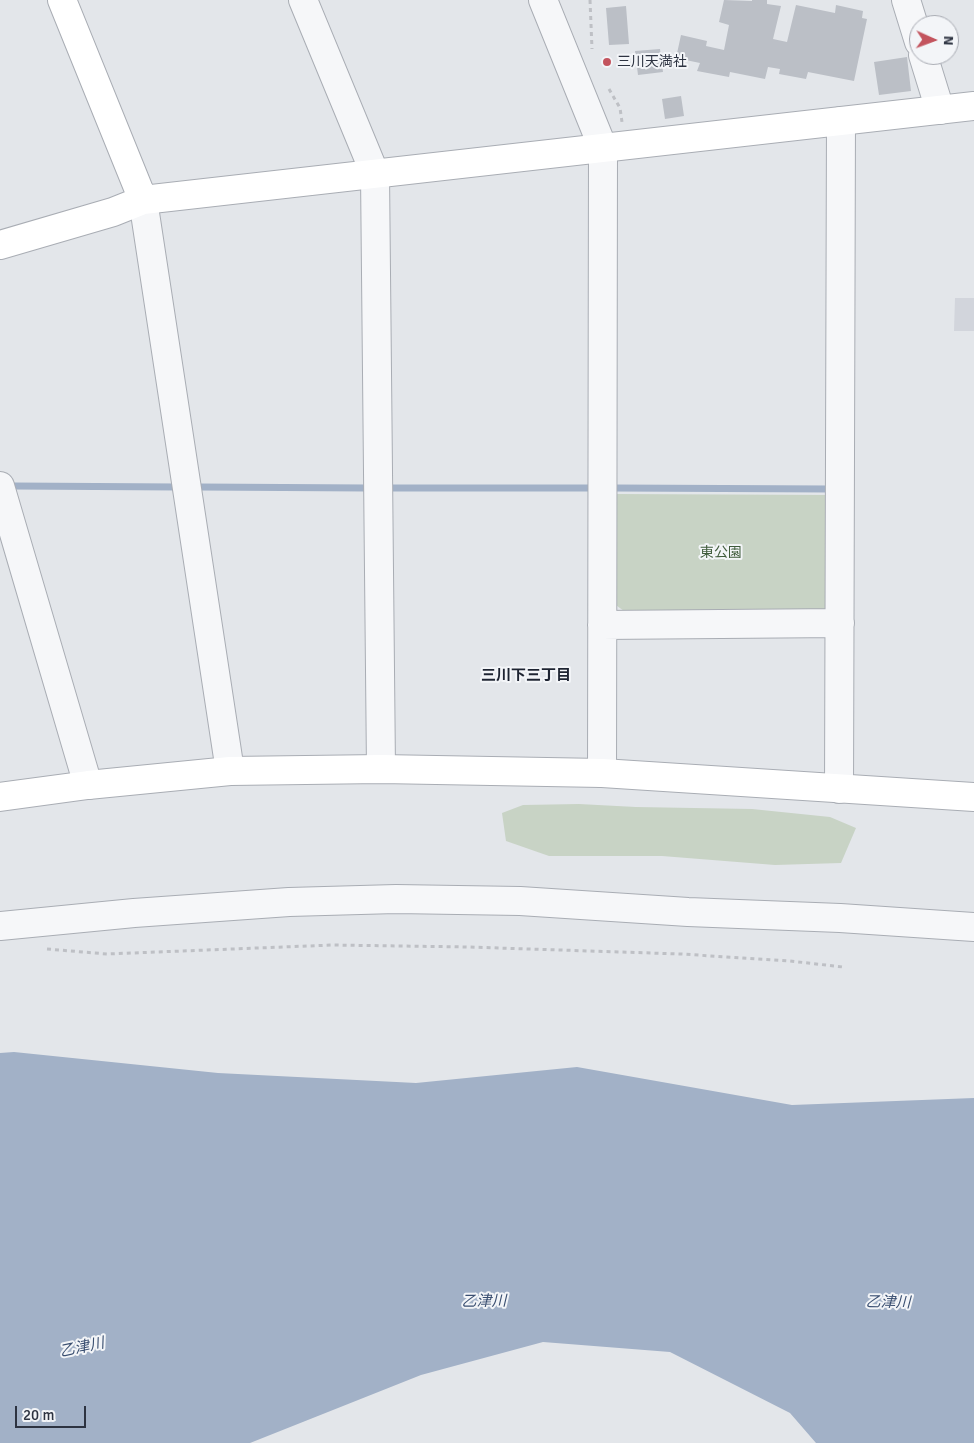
<!DOCTYPE html>
<html>
<head>
<meta charset="utf-8">
<style>
	body { margin:0 }
	#map { position:relative; width:974px; height:1443px; overflow:hidden; background:#e3e6ea; font-family:Signika,sans-serif }
	canvas { display:block }
	.north { position:absolute; left:909px; top:15px; width:50px; height:50px; box-sizing:border-box; background:#f3f5f8; border:1px solid #a4a7af; border-radius:50%; rotate:92deg; font-size:14px; font-weight:700; line-height:20px; text-align:center; color:#2d3341 }
	.north::after { content:''; display:block; margin:auto; width:18px; height:22px; background:#c3545e; clip-path:polygon(50% 0,100% 100%,50% 72%,0 100%) }
	.scale { position:absolute; left:15px; top:1406px; width:71px; height:22px; box-sizing:border-box; border:2px solid #2d3341; border-top:0; padding-left:6px; font-size:15px; line-height:18px; white-space:nowrap; color:#2d3341; -webkit-text-stroke:4px #f3f5f8; paint-order:stroke }
</style>
</head>
<body>
<div id="map">
<canvas width="974" height="1443"></canvas>
<div class="north">N</div>
<div class="scale">20 m</div>
</div>
<script>
const ctx = document.querySelector('canvas').getContext('2d');
ctx.lineJoin = 'round';
function fillPath(path, color) {
  ctx.fillStyle = color;
  ctx.fill(path, 'evenodd');
}
function toPath(rows) {
  const path = new Path2D();
  for (const r of rows) {
    path.moveTo(r[0], r[1]);
    for (let i = 2; i < r.length; i += 2) path.lineTo(r[i], r[i + 1]);
  }
  return path;
}
function trace(path, color, width, dash) {
  ctx.strokeStyle = color;
  ctx.lineWidth = width;
  ctx.lineCap = dash ? 'butt' : 'round';
  ctx.setLineDash(dash || []);
  ctx.stroke(path);
}
function label(font, color, halo, rows, align = 'center') {
  ctx.font = font + ' Signika,"Noto Sans JP",sans-serif';
  ctx.lineWidth = 4;
  ctx.setLineDash([]);
  ctx.textBaseline = 'middle';
  ctx.strokeStyle = halo;
  ctx.fillStyle = color;
  for (const [text, x, y, turn = 0] of rows) {
    ctx.save();
    ctx.translate(x, y);
    ctx.rotate((+turn || 0) * Math.PI / 180);
    ctx.textAlign = isNaN(turn) ? turn : align;
    if (halo) ctx.strokeText(text, 0, 0);
    ctx.fillText(text, 0, 0);
    ctx.restore();
  }
}
fillPath(toPath([
	[955,298,974,298,974,331,954,331]
]), '#d2d5dc');
fillPath(toPath([
	[615,494,830,495,829,603,823,611,624,611,613,603],
	[579,804,636,807,752,809,830,817,856,828,841,863,775,865,662,856,549,856,506,841,502,813,523,805]
]), '#c8d3c5');
fillPath(toPath([
	[14,1052,218,1073,416,1083,577,1067,792,1105,974,1098,974,1443,816,1443,790,1413,670,1352,543,1342,421,1375,250,1443,0,1443,0,1053]
]), '#a2b1c7');
trace(toPath([
	[13,486,178,487],
	[199,487,367,488],
	[389,488,594,488],
	[615,488,830,489]
]), '#a2b1c7', 7);
fillPath(toPath([
	[724,0,752,1,752,0,767,0,767,4,781,6,773,39,787,42,796,5,835,13,836,5,863,11,862,18,867,19,854,81,808,72,806,79,779,74,780,69,768,67,765,79,730,72,729,77,697,71,700,63,676,58,681,35,707,41,706,46,724,50,729,25,719,22],
	[626,6,629,44,609,45,606,8],
	[660,49,663,72,638,75,635,51],
	[907,57,911,91,879,95,874,62],
	[681,96,684,116,665,119,662,99]
]), '#bbbfc6');
const street = toPath([
	[303,0,375,174,381,769],
	[543,0,603,148,602,773],
	[906,0,919,42],
	[923,55,940,110],
	[143,200,230,771],
	[0,486,88,785],
	[602,625,840,623],
	[839,789,841,121],
	[0,926,134,913,289,902,396,899,520,901,688,912,840,918,974,927]
]);
const secondary = toPath([
	[62,0,143,200],
	[0,245,113,212,143,200,974,106],
	[0,797,88,785,230,771,381,769,602,773,974,797]
]);
trace(street, '#a9adb4', 30);
trace(secondary, '#a9adb4', 30);
trace(toPath([
	[590,0,592,49],
	[609,89,620,108,622,122],
	[47,949,107,954,333,945,468,947,681,954,790,961,843,967]
]), '#bec0c5', 3, [4, 4]);
trace(street, '#f6f7f9', 28);
trace(secondary, '#fff', 28);
for (const [x, y, r, color] of [
	[607,62,5,"#c3545e"]
]) {
  const dot = new Path2D();
  dot.arc(x, y, r, 0, 2 * Math.PI);
  ctx.fillStyle = color;
  ctx.fill(dot);
  trace(dot, '#f3f5f8', 2);
}
label('14px', '#2d3341', '#f3f5f8', [
	["三川天満社",617,62]
], 'left');
label('14px', '#3f5b3b', '#f3f5f8', [
	["東公園",721,553]
]);
label('bold 15px', '#1e2432', '#f3f5f8', [
	["三川下三丁目",526,676]
]);
label('italic 15px', '#3a4f71', '#f3f5f8', [
	["乙津川",484,1302,-1],
	["乙津川",888,1303,1],
	["乙津川",82,1348,-12]
]);
</script>
</body>
</html>
